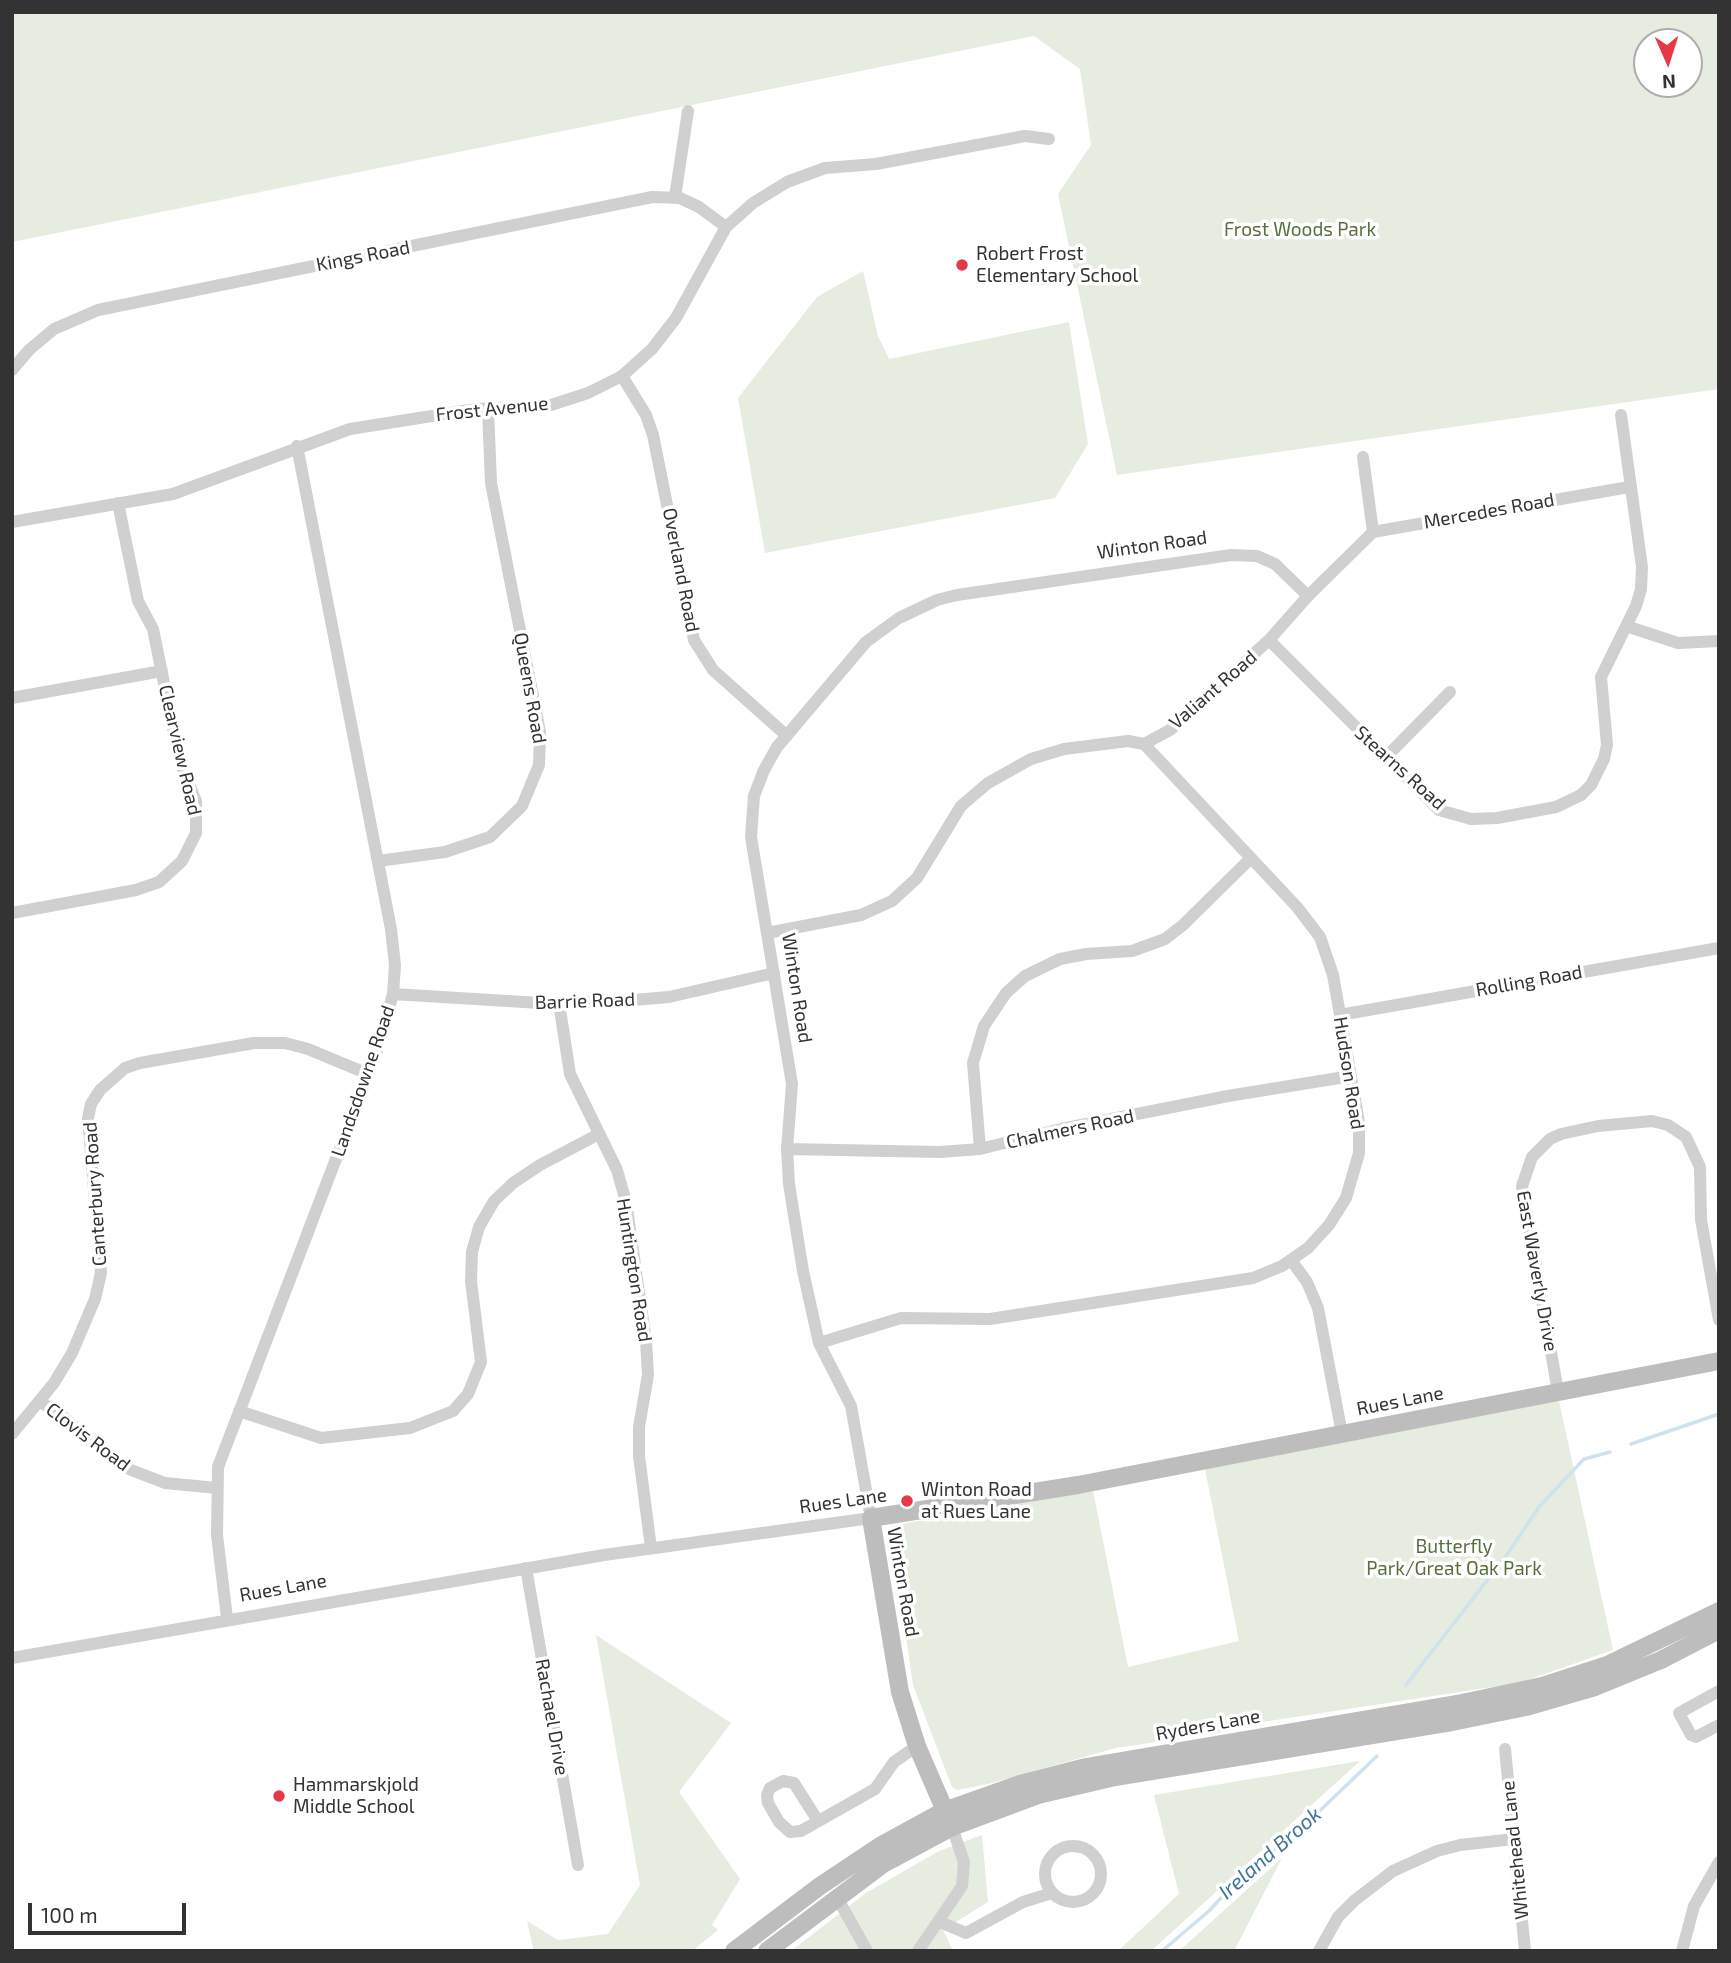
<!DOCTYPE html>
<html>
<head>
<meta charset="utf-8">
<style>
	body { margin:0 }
	#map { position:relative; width:1731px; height:1963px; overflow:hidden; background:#fff; font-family:"Exo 2",sans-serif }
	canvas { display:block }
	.frame { position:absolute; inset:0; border:14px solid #333; pointer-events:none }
	.north { position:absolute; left:1633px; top:28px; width:70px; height:70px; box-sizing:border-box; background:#fff; border:2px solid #adadad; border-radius:50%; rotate:177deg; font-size:19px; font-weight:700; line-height:28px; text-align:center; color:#333 }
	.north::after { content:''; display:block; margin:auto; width:24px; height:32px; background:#e63946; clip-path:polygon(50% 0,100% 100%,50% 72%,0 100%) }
	.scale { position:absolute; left:28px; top:1903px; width:158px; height:32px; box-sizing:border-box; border:4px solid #333; border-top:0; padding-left:9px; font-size:21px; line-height:24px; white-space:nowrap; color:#333; -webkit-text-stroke:5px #fff; paint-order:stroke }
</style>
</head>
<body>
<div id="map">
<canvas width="1731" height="1963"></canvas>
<div class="frame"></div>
<div class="north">N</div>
<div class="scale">100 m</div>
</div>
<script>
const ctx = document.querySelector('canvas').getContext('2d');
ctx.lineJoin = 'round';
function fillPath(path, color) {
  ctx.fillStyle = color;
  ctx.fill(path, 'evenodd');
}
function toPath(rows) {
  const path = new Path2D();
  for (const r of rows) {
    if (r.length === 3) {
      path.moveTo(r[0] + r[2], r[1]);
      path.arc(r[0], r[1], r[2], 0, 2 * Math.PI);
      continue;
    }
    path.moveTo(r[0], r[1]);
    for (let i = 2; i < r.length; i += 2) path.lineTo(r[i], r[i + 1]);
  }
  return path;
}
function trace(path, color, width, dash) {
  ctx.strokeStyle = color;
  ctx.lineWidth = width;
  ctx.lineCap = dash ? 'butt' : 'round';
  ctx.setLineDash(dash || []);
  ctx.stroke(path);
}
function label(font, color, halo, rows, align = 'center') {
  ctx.font = font + ' "Exo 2",sans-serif';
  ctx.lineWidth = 7;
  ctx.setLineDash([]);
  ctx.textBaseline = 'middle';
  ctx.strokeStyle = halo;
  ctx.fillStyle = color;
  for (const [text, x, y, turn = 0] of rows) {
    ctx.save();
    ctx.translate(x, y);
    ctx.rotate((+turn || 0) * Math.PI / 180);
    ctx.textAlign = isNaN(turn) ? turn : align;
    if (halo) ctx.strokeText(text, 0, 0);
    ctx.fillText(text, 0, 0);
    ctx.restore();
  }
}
fillPath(toPath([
	[12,12,1719,12,1719,389,1117,475,1058,194,1091,145,1080,69,1034,36,12,242],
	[1647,42,1689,42,1689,84,1647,84],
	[863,271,878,336,889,359,1069,322,1088,444,1055,498,765,553,738,398,817,297],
	[1559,1401,1613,1650,1519,1683,1236,1726,1230,1724,1223,1732,1116,1748,988,1784,957,1790,952,1787,913,1685,890,1526,1093,1491,1128,1667,1239,1641,1205,1469],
	[596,1635,731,1723,679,1792,740,1879,712,1925,718,1930,692,1951,534,1951,527,1921,558,1940,608,1934,640,1885],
	[1360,1761,1151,1951,1118,1951,1179,1894,1154,1795],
	[982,1835,988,1902,943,1930,953,1951,791,1951,866,1893,939,1851],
	[1282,1858,1234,1951,1179,1951]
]), '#e6ecdf');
trace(toPath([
	[1631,1444,1719,1414],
	[1406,1685,1506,1556,1539,1507,1584,1459,1610,1452],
	[1162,1951,1209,1911,1256,1860,1284,1845,1377,1756]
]), '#cfe2ee', 3.5);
trace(toPath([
	[675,197,688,111],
	[12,370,29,350,54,329,98,310,652,197,680,198,699,207,726,227],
	[622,376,646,415,653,435,694,640,713,670,787,736],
	[1363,457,1373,532],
	[12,522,173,494,350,429,476,409,551,405,588,393,622,376,652,349,676,318,726,227,753,203,787,182,825,168,876,164,1025,136,1049,139],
	[1626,626,1678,643,1719,641],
	[1269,640,1439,810,1471,819,1497,818,1556,807,1581,795,1591,785,1604,759,1607,745,1601,677,1636,606,1641,589,1642,567,1621,415],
	[12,698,162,671],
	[1385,758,1450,692],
	[378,861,445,852,490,837,522,806,539,765,540,732,491,483,488,409],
	[12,913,136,890,159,882,182,861,196,833,196,801,180,762,153,629,138,601,118,503],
	[767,933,861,915,892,901,917,878,961,806,988,783,1031,759,1064,749,1128,741,1144,744,1170,730,1269,640,1308,596,1373,532,1629,487],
	[393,994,540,1003,610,1002,669,997,774,973],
	[559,1003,570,1074,617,1170,626,1202,646,1341,648,1375,639,1427,639,1456,651,1548],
	[1340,1015,1719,948],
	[787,1149,940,1152,980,1149,1061,1129,1228,1096,1351,1076],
	[980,1149,973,1063,984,1026,1006,993,1025,976,1060,959,1086,954,1132,951,1165,939,1183,925,1251,858],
	[1291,1260,1307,1282,1318,1308,1342,1434],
	[819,1343,901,1318,990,1319,1253,1278,1282,1266,1308,1248,1329,1225,1346,1198,1359,1153,1359,1122,1333,975,1320,937,1297,907,1144,744],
	[1558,1392,1522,1186,1532,1157,1550,1139,1561,1134,1598,1126,1652,1121,1668,1125,1686,1137,1700,1167,1701,1220,1719,1320],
	[40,1402,59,1413,101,1451,131,1470,165,1483,217,1488],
	[239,1411,321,1438,410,1428,453,1411,468,1394,481,1362,471,1281,472,1252,479,1227,494,1201,513,1183,540,1165,599,1134],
	[12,1434,54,1383,72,1353,95,1299,101,1273,88,1118,91,1104,100,1090,125,1068,140,1063,254,1043,285,1043,308,1049,368,1074],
	[526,1568,578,1865],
	[227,1618,217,1535,218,1467,375,1057,393,994,395,965,391,929,297,446],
	[12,1658,604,1555,871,1518,851,1406,819,1343,803,1271,789,1184,787,1149,792,1084,751,837,754,796,764,770,777,747,866,642,899,618,937,600,957,595,1231,555,1257,556,1275,564,1308,596],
	[1719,1691,1679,1713,1691,1735,1696,1737,1719,1725],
	[1505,1749,1525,1951],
	[818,1821,794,1783,783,1781,770,1788,767,1795,768,1803,779,1822,790,1832,801,1831,875,1789,894,1762,917,1746],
	[1073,1874,28],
	[838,1899,867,1951],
	[940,1922,966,1933,1023,1902,1052,1893],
	[918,1951,962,1886,964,1862,952,1827],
	[1319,1951,1338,1917,1355,1900,1393,1871,1437,1851,1460,1845,1514,1839],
	[1682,1951,1694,1906,1719,1862]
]), '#d0d0d0', 12);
trace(toPath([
	[952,1827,917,1746,900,1692,871,1518,1078,1485,1719,1361],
	[734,1951,820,1886,880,1846,944,1811,1020,1784,1086,1767,1462,1703,1542,1686,1607,1665,1719,1611],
	[767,1951,883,1864,952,1827,1038,1795,1115,1777,1452,1722,1526,1707,1595,1687,1661,1660,1719,1630]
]), '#bdbdbd', 18);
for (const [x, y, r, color] of [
	[962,265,7,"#e63946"],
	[907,1501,7,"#e63946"],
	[279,1796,7,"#e63946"]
]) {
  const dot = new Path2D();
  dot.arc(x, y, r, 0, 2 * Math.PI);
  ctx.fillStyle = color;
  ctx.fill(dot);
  trace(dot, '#fff', 2.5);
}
label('19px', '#56703f', '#fff', [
	["Frost Woods Park",1300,230],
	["Butterfly",1454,1547],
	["Park/Great Oak Park",1454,1569]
]);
label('19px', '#333', '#fff', [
	["Robert Frost",976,254],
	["Elementary School",976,276],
	["Winton Road",921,1490],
	["at Rues Lane",921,1512],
	["Hammarskjold",293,1785],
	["Middle School",293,1807]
], 'left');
label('19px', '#333', '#fff', [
	["Kings Road",363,256,-11],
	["Frost Avenue",492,409,-6],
	["Mercedes Road",1489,511,-10],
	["Winton Road",1152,545,-8],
	["Overland Road",681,570,79],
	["Queens Road",530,688,80],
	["Valiant Road",1213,690,-41],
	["Clearview Road",180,750,77],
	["Stearns Road",1400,768,42],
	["Rolling Road",1529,981,-10],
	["Winton Road",797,988,81],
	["Barrie Road",585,1001,-2],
	["Hudson Road",1349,1073,81],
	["Landsdowne Road",363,1081,-71],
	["Chalmers Road",1070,1129,-12],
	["Canterbury Road",95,1194,-94],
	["Huntington Road",634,1270,81],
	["East Waverly Drive",1537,1271,80],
	["Rues Lane",1400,1401,-11],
	["Clovis Road",88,1437,37],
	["Rues Lane",843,1501,-8],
	["Winton Road",903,1582,80],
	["Rues Lane",283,1588,-10],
	["Rachael Drive",552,1717,80],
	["Ryders Lane",1208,1725,-10],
	["Whitehead Lane",1515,1850,-96]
]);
label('italic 21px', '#3f7597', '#fff', [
	["Ireland Brook",1270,1853,-41]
]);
</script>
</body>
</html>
